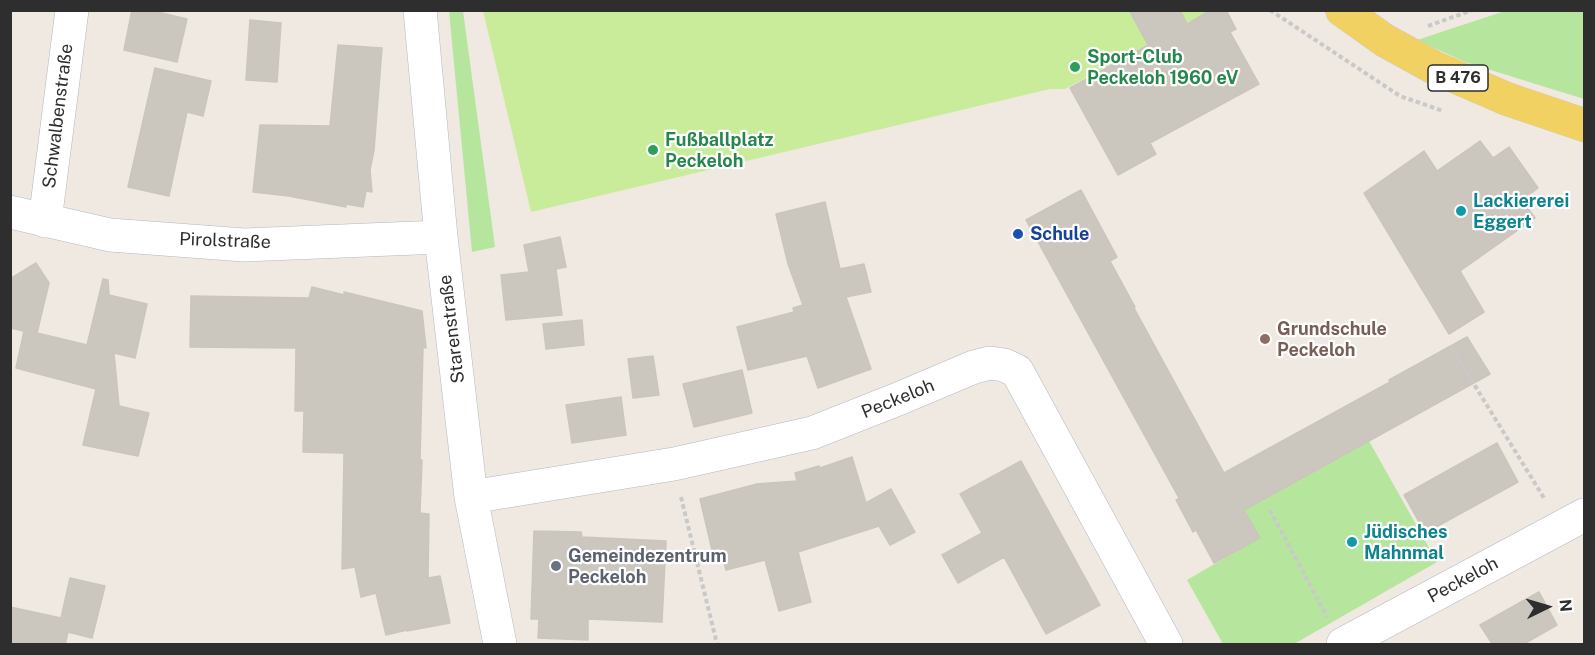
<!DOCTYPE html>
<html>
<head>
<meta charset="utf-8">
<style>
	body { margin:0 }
	#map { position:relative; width:1595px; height:655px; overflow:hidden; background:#efe9e1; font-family:"Public Sans",sans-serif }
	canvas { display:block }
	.frame { position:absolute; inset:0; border:12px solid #2e2e2e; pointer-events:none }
	.north { position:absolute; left:1517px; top:577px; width:60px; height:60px; -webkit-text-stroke:4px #fff; paint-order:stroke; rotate:85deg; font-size:16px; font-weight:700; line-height:24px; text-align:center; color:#2e2e2e }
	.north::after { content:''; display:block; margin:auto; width:21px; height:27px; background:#2e2e2e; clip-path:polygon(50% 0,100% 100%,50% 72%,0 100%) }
</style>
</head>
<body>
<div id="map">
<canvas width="1595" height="655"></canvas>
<div class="frame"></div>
<div class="north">N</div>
</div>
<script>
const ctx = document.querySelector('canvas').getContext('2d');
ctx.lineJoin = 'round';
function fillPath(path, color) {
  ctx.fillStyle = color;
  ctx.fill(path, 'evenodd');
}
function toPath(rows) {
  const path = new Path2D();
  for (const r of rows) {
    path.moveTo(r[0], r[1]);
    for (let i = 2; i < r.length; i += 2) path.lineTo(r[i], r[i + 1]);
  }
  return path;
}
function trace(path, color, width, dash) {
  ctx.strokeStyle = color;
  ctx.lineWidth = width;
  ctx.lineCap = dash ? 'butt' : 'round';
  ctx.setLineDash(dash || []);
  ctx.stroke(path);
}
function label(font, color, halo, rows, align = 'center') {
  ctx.font = font + ' "Public Sans",sans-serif';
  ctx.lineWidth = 4.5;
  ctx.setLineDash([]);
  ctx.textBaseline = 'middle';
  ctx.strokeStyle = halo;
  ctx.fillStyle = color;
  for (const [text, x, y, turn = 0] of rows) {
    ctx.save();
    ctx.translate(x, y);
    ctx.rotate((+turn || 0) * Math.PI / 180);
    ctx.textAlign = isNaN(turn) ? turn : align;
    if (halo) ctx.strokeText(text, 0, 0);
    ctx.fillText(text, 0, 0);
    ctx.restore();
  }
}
fillPath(toPath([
	[449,11,463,11,495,247,472,252],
	[1505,11,1584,11,1584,99,1465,62,1417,40],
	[1369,441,1437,562,1294,644,1223,644,1187,580,1259,538,1244,510]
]), '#b6e59e');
fillPath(toPath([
	[483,11,1209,11,1065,89,1050,89,531,212]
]), '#c9ec9a');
const building = toPath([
	[132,10,149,10,187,19,177,62,124,50,132,10],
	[1129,10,1180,10,1187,24,1211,10,1226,10,1236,29,1230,32,1259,84,1150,143,1156,154,1118,175,1070,88,1148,45,1129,10],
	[250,20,281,23,277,82,246,80,250,20],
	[338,45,382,48,374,150,370,170,372,192,366,191,363,207,346,204,346,207,289,196,253,192,260,125,330,126,338,45],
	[155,68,211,81,203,116,187,112,169,196,128,187,155,68],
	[1480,141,1493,158,1509,147,1538,188,1522,200,1535,218,1460,271,1484,312,1449,334,1364,193,1424,151,1437,171,1480,141],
	[1081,190,1117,257,1110,261,1135,307,1134,308,1224,473,1390,382,1389,380,1467,337,1490,374,1244,510,1260,538,1214,563,1196,530,1193,532,1176,500,1179,498,1026,220,1081,190],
	[825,202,840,269,864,264,871,292,846,297,871,369,818,388,807,356,748,370,737,327,794,312,793,308,803,305,788,264,776,214,825,202],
	[560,237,566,267,556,269,562,315,506,320,501,275,529,272,524,245,560,237],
	[36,263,49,283,37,333,87,345,103,279,108,280,109,295,147,304,135,358,114,353,119,406,149,413,138,456,83,445,96,389,16,368,24,331,10,328,10,279,36,263],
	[312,287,344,295,344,292,422,311,426,348,423,347,420,460,422,460,420,513,429,514,428,578,440,576,450,623,407,631,407,630,386,635,376,593,361,597,355,567,342,569,344,453,303,452,304,411,295,411,296,348,190,347,191,296,309,298,312,287],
	[582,320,584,345,546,349,543,324,582,320],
	[653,356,659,395,633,398,628,359,653,356],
	[742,370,752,413,694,427,683,384,742,370],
	[621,397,626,435,572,443,566,405,621,397],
	[1497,443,1518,482,1425,533,1404,495,1497,443],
	[852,457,866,503,891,489,915,532,890,545,879,526,798,552,811,602,779,611,765,560,726,570,720,548,712,550,700,499,757,484,797,481,795,473,819,466,820,468,852,457],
	[1021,461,1100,605,1046,634,1004,557,958,583,942,555,982,533,960,494,1021,461],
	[534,531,581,532,582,537,666,541,662,622,588,619,588,640,538,638,539,619,531,619,534,531],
	[70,578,105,586,92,638,68,632,65,645,10,645,10,607,61,618,70,578],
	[1539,592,1557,625,1522,645,1493,645,1480,625,1539,592]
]);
fillPath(building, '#cbc7bf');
trace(building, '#cbc5ba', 1.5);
const minor = toPath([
	[420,10,441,237,471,497,500,644],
	[10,212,110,235,244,245,441,237],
	[45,221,72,10],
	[471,497,674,464,812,433,898,399,974,367,990,363,1004,365,1017,371,1166,644],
	[1343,644,1584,515]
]);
const major = toPath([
	[1342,10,1384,40,1433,67,1507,99,1584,125]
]);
trace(minor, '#b4b7c1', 34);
trace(major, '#c9c9c9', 34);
trace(toPath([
	[1270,10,1400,96,1443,111],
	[1428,26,1473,10],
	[1451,347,1544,498],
	[681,497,717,644],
	[1270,510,1327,617]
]), '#c9c9c9', 4, [4.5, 3]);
trace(minor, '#fff', 33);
trace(major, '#f2d163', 33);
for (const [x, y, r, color] of [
	[1075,67,6,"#2e9e5b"],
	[653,150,6,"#2e9e5b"],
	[1461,211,6,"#0f9aa8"],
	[1018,234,6,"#1a4fb4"],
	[1265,339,6,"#8d6e63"],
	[1352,542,6,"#0f9aa8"],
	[556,566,6,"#6b7280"]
]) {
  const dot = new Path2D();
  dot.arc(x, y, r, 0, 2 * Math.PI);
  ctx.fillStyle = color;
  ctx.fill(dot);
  trace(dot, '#fff', 2);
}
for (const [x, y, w] of [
	[1458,78,60]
]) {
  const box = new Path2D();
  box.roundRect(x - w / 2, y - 13, w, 26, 4.5);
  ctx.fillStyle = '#fff';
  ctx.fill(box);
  trace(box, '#2e2e2e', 1.5);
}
label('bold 16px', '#2e2e2e', null, [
	["B 476",1458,78]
]);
label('bold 18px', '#27864d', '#fff', [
	["Sport-Club",1087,57],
	["Peckeloh 1960 eV",1087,78],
	["Fußballplatz",665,140],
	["Peckeloh",665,161]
], 'left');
label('18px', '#2e2e2e', '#fff', [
	["Schwalbenstraße",58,116,-83],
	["Pirolstraße",225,241,2],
	["Starenstraße",452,329,-97],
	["Peckeloh",898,399,-22],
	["Peckeloh",1463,580,-28]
]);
label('bold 18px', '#0d838f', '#fff', [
	["Lackiererei",1473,201],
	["Eggert",1473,222],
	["Jüdisches",1364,532],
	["Mahnmal",1364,553]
], 'left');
label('bold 18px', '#164399', '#fff', [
	["Schule",1030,234]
], 'left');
label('bold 18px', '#785e54', '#fff', [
	["Grundschule",1277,329],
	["Peckeloh",1277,350]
], 'left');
label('bold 18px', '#5b616d', '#fff', [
	["Gemeindezentrum",568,556],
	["Peckeloh",568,577]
], 'left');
</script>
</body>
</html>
